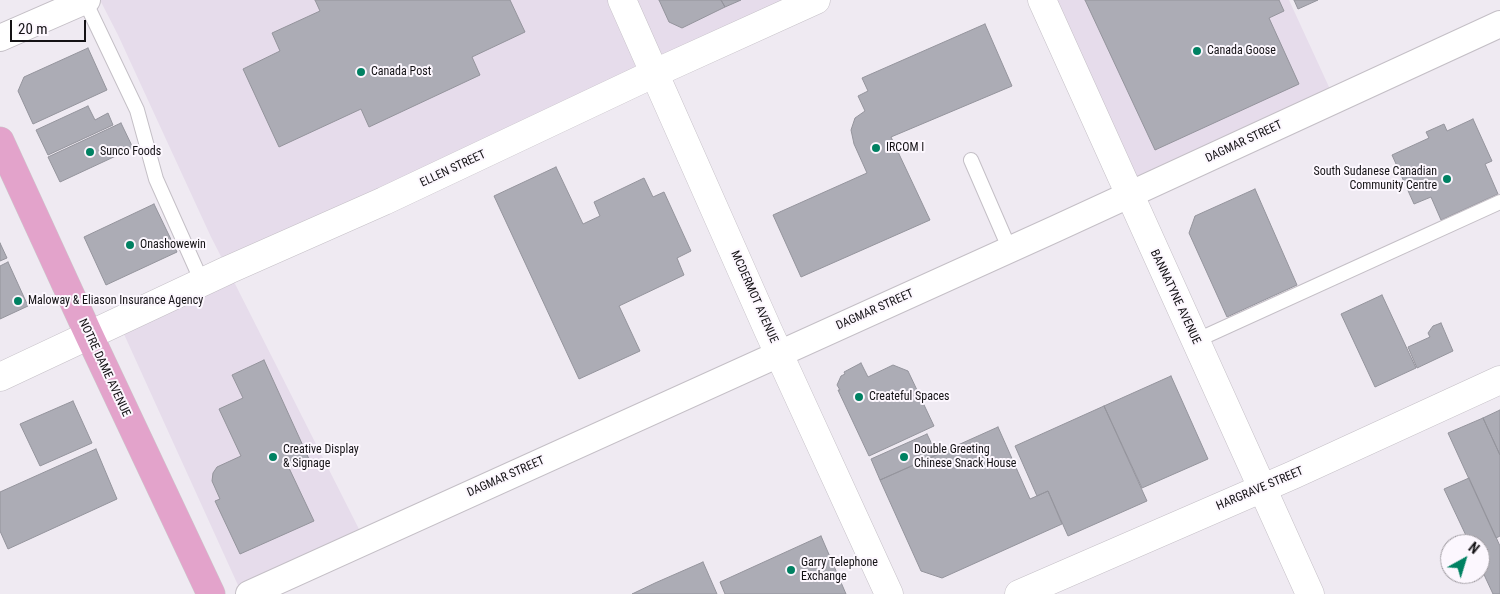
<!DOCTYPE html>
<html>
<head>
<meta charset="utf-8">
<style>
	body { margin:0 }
	#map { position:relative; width:1500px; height:594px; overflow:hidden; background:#efeaf2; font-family:"Roboto Condensed",sans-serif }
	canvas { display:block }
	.north { position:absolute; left:1440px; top:534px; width:50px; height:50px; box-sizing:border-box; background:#fcf7fe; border:1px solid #9f9ba1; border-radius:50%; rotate:39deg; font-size:14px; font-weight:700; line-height:20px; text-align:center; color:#141215 }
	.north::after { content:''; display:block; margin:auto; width:18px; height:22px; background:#008162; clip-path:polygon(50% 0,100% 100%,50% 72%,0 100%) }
	.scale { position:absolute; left:10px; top:20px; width:76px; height:22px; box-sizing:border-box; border:2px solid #141215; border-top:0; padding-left:6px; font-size:15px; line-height:18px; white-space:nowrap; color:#141215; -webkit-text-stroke:4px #fcf7fe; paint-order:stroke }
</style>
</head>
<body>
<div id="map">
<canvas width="1500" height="594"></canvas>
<div class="north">N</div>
<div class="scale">20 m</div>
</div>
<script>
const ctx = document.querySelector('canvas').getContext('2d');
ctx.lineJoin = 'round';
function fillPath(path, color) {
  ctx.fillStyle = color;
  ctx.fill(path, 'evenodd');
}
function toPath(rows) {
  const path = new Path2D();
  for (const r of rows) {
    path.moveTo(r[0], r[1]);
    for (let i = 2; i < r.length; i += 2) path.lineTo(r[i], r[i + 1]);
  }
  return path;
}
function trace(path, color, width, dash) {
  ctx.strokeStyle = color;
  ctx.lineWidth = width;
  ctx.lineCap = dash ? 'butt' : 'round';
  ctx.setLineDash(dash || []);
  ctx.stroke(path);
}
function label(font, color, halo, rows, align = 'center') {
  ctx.font = font + ' "Roboto Condensed",sans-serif';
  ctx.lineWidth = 4;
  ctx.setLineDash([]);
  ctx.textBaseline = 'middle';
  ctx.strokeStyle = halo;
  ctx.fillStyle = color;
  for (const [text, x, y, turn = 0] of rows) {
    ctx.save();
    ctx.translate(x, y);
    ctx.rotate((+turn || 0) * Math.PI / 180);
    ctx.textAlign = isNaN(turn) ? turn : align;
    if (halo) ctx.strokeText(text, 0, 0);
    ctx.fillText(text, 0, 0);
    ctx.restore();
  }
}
fillPath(toPath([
	[100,0,816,0,228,270,365,541,242,594,118,321,228,270,211,237,118,35],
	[1042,0,1289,0,1335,100,1129,195]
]), '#e6dceb');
const building = toPath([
	[315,0,510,0,525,32,472,57,480,75,369,127,361,109,279,147,243,69,280,51,272,33,320,11,315,0],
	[659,0,721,0,725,7,682,28,669,22,659,0],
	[721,0,741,0,725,7,721,0],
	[1085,0,1279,0,1284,11,1269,18,1299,84,1155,150,1085,0],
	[1294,0,1318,0,1298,9,1294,0],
	[985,24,1012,86,891,137,930,220,801,277,773,215,867,173,854,144,851,130,855,118,865,111,858,96,868,91,862,78,985,24],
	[88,48,107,90,33,124,18,91,24,77,88,48],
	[88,106,95,120,108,113,113,125,48,155,36,130,88,106],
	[1473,119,1492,161,1485,164,1498,194,1441,220,1431,197,1414,204,1392,155,1429,138,1426,132,1444,124,1447,131,1473,119],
	[121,123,133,148,60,182,48,157,121,123],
	[556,167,583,224,600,216,594,202,644,178,653,197,664,192,691,251,677,258,684,275,619,306,640,351,579,379,494,196,556,167],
	[1255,189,1297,285,1227,317,1189,233,1195,216,1255,189],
	[154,204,177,252,106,285,84,237,154,204],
	[0,243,7,258,0,261,0,243],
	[8,262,28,306,0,319,0,266,8,262],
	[1382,295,1416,368,1375,387,1341,314,1382,295],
	[1441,323,1453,351,1417,368,1408,347,1430,337,1428,333,1433,326,1441,323],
	[264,360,309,459,289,468,314,521,240,554,215,501,220,499,212,481,213,473,217,467,241,456,219,409,243,398,232,375,264,360],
	[861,363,868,377,893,365,908,371,934,426,869,456,838,390,840,390,837,385,841,376,845,374,844,372,861,363],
	[1171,376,1208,459,1142,488,1104,406,1171,376],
	[73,401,92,443,40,466,20,424,73,401],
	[1104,406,1147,501,1068,536,1048,491,1037,496,1015,446,1104,406],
	[1500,410,1500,455,1483,418,1500,410],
	[1483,418,1500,455,1500,536,1496,538,1448,433,1483,418],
	[998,427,1030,499,1048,491,1062,524,942,578,921,571,880,480,998,427],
	[927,434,937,455,880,480,871,459,927,434],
	[96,449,117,499,8,549,0,531,0,492,96,449],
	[1469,478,1500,546,1500,594,1493,594,1480,566,1480,544,1470,544,1444,489,1469,478],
	[821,536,846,594,725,594,720,582,821,536],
	[703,562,717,594,632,594,655,583,703,562]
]);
fillPath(building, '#acacb5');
trace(building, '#94949c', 1);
const service = toPath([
	[85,1,137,110,156,179,202,282],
	[971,160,1010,250],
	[1195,341,1500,202]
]);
const minor = toPath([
	[0,38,87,0],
	[249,594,1055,229,1500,24]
]);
const tertiary = toPath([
	[622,0,768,330,889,594],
	[1042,0,1310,594],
	[0,377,228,270,384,201,655,73,816,0],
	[1019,594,1293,475,1500,380]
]);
const primary = toPath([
	[0,141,89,335,211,594]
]);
trace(service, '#c4bfc6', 16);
trace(minor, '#c4bfc6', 28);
trace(tertiary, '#c4bfc6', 29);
trace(primary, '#cbcbcc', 29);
trace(service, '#fff', 14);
trace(minor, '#fff', 26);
trace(tertiary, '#fff', 28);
trace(primary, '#e3a3cb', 28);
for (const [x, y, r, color] of [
	[1197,51,5,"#008162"],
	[361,72,5,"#008162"],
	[876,148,5,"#008162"],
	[90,152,5,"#008162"],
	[1447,179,5,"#008162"],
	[130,245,5,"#008162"],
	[18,301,5,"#008162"],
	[859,397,5,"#008162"],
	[273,457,5,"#008162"],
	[904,457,5,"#008162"],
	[791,570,5,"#008162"]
]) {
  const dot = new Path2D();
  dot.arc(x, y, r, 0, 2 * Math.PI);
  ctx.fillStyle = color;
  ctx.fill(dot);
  trace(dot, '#fcf7fe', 2);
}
label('12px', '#141215', '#fcf7fe', [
	["Canada Goose",1207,51],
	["Canada Post",371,72],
	["IRCOM I",886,148],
	["Sunco Foods",100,152],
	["South Sudanese Canadian",1437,172,"right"],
	["Community Centre",1437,186,"right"],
	["Onashowewin",140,245],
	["Maloway & Eliason Insurance Agency",28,301],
	["Createful Spaces",869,397],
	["Creative Display",283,450],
	["& Signage",283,464],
	["Double Greeting",914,450],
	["Chinese Snack House",914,464],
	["Garry Telephone",801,563],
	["Exchange",801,577]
], 'left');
label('12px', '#141215', '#fcf7fe', [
	["DAGMAR STREET",1244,142,-25],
	["ELLEN STREET",453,169,-25],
	["MCDERMOT AVENUE",754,297,66],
	["BANNATYNE AVENUE",1175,297,65],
	["DAGMAR STREET",875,310,-24],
	["NOTRE DAME AVENUE",104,368,65],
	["DAGMAR STREET",506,477,-24],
	["HARGRAVE STREET",1260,489,-23]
]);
</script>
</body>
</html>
